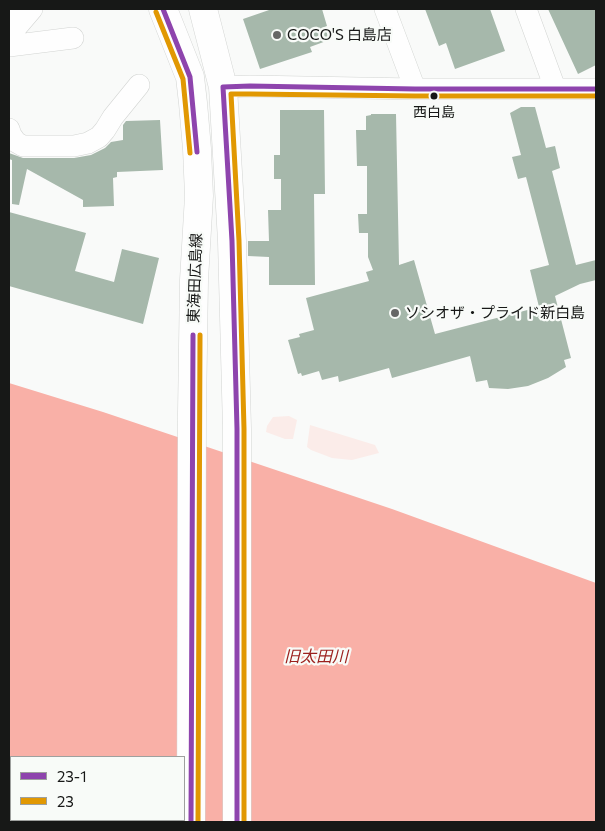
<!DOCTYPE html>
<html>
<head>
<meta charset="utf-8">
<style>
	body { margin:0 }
	#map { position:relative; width:605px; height:831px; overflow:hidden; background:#f9faf9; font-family:Commissioner,sans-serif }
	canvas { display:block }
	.frame { position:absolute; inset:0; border:10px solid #171817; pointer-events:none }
	.legend { position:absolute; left:10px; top:756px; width:175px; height:65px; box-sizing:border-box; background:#f8fbf8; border:1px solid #9ea09e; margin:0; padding:6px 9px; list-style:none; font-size:15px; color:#171817 }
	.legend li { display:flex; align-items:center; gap:10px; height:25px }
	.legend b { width:25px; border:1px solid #9ea09e }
</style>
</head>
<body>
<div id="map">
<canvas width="605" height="831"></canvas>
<div class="frame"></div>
<ul class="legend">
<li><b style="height:6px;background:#8e44ad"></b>23-1</li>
<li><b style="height:6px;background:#e19802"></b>23</li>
</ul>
</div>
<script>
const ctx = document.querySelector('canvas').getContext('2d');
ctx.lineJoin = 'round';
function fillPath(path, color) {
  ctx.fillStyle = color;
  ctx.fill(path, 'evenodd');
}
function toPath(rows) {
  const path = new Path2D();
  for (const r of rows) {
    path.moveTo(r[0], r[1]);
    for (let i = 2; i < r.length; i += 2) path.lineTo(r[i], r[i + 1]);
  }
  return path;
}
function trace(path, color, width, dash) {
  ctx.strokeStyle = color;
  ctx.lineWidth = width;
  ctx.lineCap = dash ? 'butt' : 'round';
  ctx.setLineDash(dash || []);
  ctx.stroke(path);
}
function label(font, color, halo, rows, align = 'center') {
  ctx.font = font + ' Commissioner,"Noto Sans JP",sans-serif';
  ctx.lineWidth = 4.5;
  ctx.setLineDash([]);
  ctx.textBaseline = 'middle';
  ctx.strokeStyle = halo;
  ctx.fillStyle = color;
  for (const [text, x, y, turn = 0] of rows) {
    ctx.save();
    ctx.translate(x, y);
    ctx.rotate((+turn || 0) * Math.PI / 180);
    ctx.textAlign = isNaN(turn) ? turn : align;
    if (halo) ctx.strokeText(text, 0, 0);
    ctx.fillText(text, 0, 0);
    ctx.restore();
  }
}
fillPath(toPath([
	[289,416,297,420,293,439,285,439,266,432,267,426,273,417],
	[310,425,375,445,379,453,352,460,332,458,311,450,307,447]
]), '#fbece9');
fillPath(toPath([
	[9,383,103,412,392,509,596,583,596,822,9,822],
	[11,757,184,757,184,820,11,820]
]), '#f9b0a7');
fillPath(toPath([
	[272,9,322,9,327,26,325,27,329,40,310,47,312,52,260,69,243,19],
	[425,9,490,9,505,51,455,69,446,43,439,46],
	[548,9,596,9,596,65,578,74],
	[521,107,535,107,546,148,555,146,560,168,552,171,576,265,596,260,596,280,580,284,555,296,571,358,564,360,566,367,548,378,528,386,508,389,489,388,487,380,476,382,470,356,392,378,389,368,339,382,338,376,322,380,319,371,302,376,301,373,298,374,288,340,300,337,299,334,314,330,306,298,369,281,366,272,373,270,368,257,368,233,359,233,358,214,367,214,367,166,357,166,356,130,366,130,366,116,371,115,371,114,396,114,399,265,414,260,435,334,539,307,530,270,549,265,526,177,518,179,512,157,521,155,510,113],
	[280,110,324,110,325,194,314,194,315,285,269,285,269,257,248,256,248,241,269,241,268,210,281,210,281,179,274,179,274,155,280,155],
	[160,120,163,170,117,172,117,177,113,178,114,206,83,207,83,200,27,169,19,205,12,204,12,160,9,159,9,153,23,158,74,158,91,155,105,148,111,142,123,140,123,125,126,121],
	[9,212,86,233,75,271,114,282,122,249,159,258,143,324,9,286]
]), '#a6b8ab');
const minor = toPath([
	[385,9,415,89],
	[526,9,555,88],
	[9,36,32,9],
	[9,46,73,38],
	[223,87,250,86,415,89,596,89],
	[9,129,11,135,16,142,23,146,74,146,88,143,99,137,105,130,113,117,139,85]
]);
const major = toPath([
	[163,9,190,77,193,103,197,149,199,196,194,280,192,413,191,822],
	[203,9,223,87,232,241,237,429,237,822]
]);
const highway = toPath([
	[9,10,21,9]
]);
trace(minor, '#d2d4d2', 22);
trace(major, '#d2d4d2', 29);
trace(highway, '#d2d4d2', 29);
trace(minor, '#fefefe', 21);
trace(major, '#fefefe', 28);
trace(highway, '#fefefe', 28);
trace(toPath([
	[163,9,190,77,197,152],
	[191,822,193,335],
	[237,822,237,429,232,241,223,87,250,86,415,89,596,89]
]), '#8e44ad', 5);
trace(toPath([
	[156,12,183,79,190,153],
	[198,822,200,335],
	[244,822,244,429,239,241,231,94,250,94,415,96,596,96]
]), '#e19802', 5);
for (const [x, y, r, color] of [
	[277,35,5,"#666766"],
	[434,96,4.5,"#171817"],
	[395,313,5,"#666766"]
]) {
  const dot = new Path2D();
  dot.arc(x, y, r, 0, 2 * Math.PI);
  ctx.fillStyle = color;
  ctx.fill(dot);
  trace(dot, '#f8fbf8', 2);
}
label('14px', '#171817', '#f8fbf8', [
	["西白島",434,112]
]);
label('15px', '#171817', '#f8fbf8', [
	["COCO'S 白島店",287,35],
	["ソシオザ・プライド新白島",405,313]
], 'left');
label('15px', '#171817', '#f8fbf8', [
	["東海田広島線",195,278,-88]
]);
label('italic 16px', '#9b201d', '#f8fbf8', [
	["旧太田川",316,657]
]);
</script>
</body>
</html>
